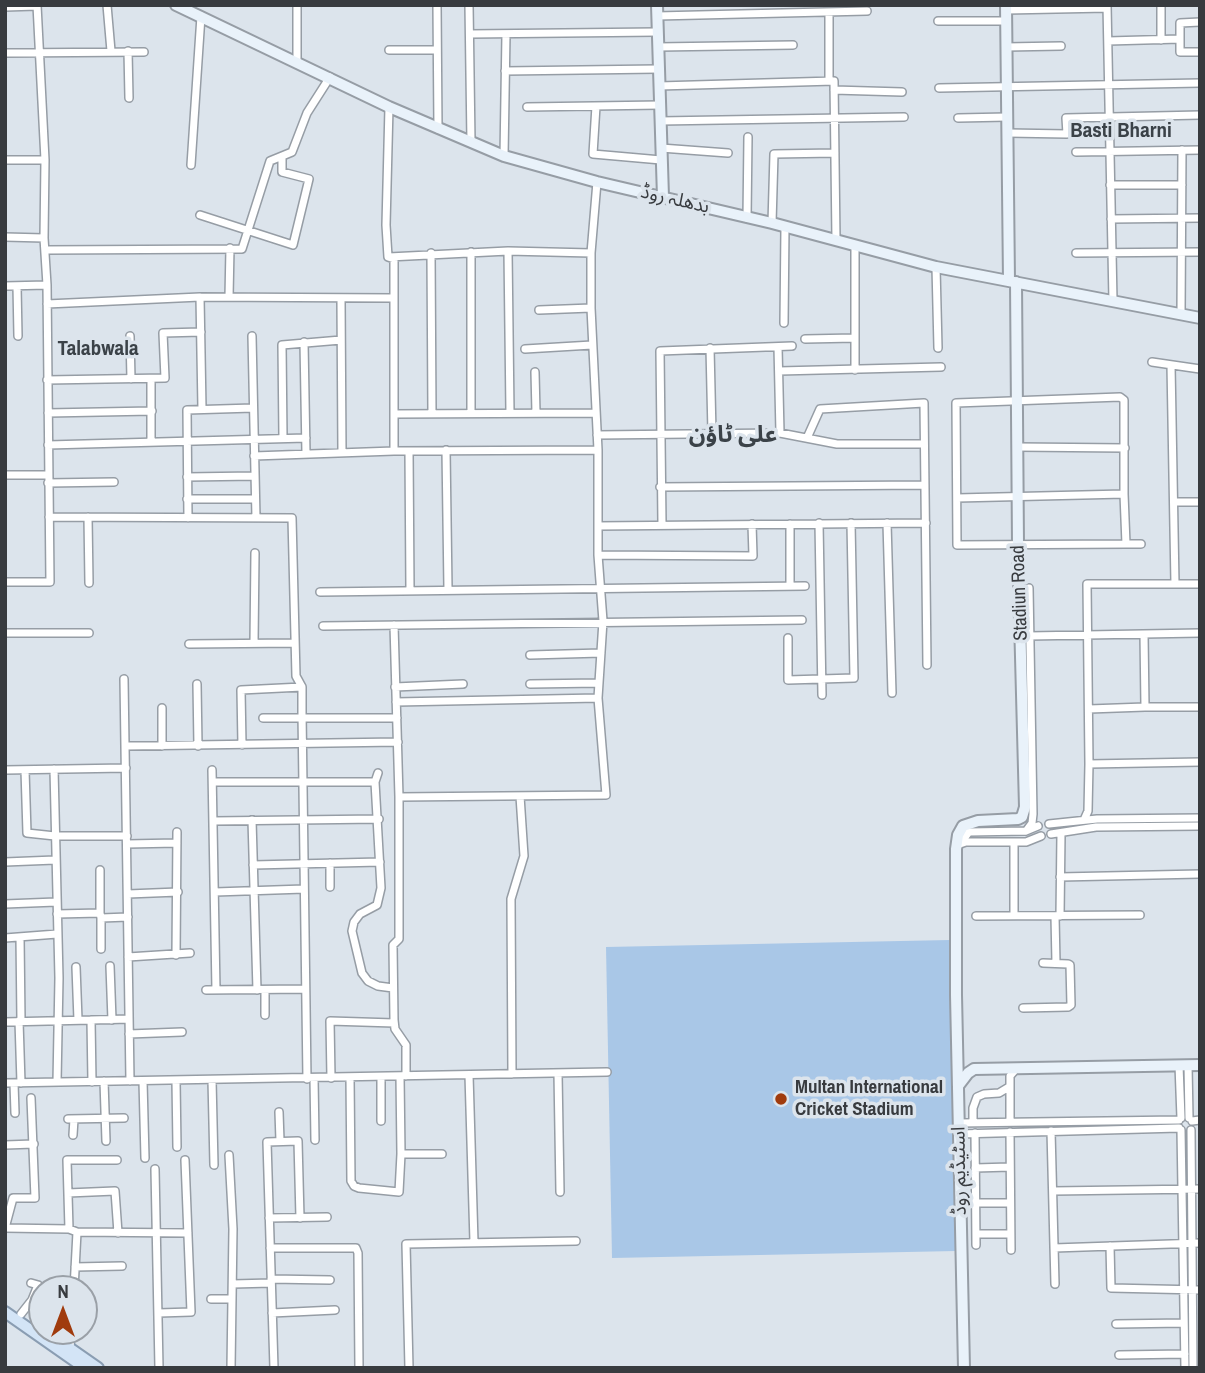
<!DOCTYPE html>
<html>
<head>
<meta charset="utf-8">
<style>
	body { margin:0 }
	#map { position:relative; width:1205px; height:1373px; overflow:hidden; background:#dce4ec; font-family:"Archivo Narrow",sans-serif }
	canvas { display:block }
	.frame { position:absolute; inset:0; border:7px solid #383b3f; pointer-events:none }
	.north { position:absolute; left:28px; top:1275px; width:70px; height:70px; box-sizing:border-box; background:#dce4ec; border:2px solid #9aa0a7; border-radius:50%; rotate:0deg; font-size:19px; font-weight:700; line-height:28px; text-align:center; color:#383b3f }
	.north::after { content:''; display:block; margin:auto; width:24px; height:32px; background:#a03b0d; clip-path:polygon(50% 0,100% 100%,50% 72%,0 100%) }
</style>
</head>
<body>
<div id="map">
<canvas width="1205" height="1373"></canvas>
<div class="frame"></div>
<div class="north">N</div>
</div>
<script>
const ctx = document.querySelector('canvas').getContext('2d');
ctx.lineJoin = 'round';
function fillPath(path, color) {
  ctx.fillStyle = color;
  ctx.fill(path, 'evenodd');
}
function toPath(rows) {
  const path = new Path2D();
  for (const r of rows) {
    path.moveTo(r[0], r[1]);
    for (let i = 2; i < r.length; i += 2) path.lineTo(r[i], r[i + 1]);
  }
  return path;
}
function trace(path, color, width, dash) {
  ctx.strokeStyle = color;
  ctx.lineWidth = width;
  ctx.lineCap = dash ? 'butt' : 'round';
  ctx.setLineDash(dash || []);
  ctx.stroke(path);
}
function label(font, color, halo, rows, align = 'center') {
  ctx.font = font + ' "Archivo Narrow","Noto Sans Arabic",sans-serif';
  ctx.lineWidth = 7;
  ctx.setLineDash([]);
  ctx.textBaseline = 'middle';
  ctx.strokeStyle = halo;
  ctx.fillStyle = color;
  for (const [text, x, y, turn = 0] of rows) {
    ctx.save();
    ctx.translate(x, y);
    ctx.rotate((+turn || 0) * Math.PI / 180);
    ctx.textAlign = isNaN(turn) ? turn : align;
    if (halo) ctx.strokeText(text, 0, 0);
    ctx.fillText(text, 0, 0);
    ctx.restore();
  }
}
fillPath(toPath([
	[950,940,956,1251,612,1258,606,947]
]), '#a9c7e7');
const street = toPath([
	[107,5,111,51],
	[437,5,438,129],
	[469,5,471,142],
	[1107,5,1113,301],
	[1161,5,1161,40],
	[5,7,37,6],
	[1006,10,1107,8],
	[829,12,829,81],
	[657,16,867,11],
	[938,21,1006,21],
	[1200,22,1180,23,1180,52,1200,52],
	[470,34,657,32],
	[1108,41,1180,39],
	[658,47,793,45],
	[1006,47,1061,46],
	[389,50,437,50],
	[128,51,129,98],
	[5,53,144,52],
	[297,61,297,5],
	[505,71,658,69],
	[659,86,834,81,836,240],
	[939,88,1200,83],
	[834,90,902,92],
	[596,106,593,154,661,160],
	[389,107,386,225,388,257,394,259,394,451],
	[527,107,660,105],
	[958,118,1007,117],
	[660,121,904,117],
	[1008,133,1067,134,1066,118,1200,115],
	[661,148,728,153],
	[1076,152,1200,150],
	[504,156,506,34],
	[5,160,45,160],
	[191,165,201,16],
	[1110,185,1182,185],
	[200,215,293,245,309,179,282,172,282,158],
	[747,218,748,137],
	[1111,219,1200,218],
	[772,223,774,154,835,153],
	[5,237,44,238],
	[46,250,242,249,270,161,292,152,307,113,330,77],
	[508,251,510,413],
	[471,252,471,413],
	[431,253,432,414],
	[1076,253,1200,252],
	[389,257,508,251,591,253],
	[936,267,938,348],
	[5,286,47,285],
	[17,286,18,336],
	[200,297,202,409],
	[229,297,230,248],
	[341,299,342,453],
	[47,304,200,297,393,298],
	[539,310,591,308],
	[1181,314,1182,150],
	[784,323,785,227],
	[130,336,131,379],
	[252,336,256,518],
	[805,339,855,338],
	[304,342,306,454],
	[778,347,780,433],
	[710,348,712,433],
	[525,349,592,345],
	[1152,362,1200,369],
	[1171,365,1175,584],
	[855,370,855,245],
	[779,371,941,367],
	[535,372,536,413],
	[47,380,165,378,163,333,201,332],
	[48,413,152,411],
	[394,414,595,413],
	[597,435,780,433,837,444,924,444],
	[283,438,282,345,341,340],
	[807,438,820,409,924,403,927,665],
	[151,442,151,379],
	[48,445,306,438],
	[1017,447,1125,448],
	[446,450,448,589],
	[409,451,410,590],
	[254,456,394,451,598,450],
	[5,475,48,475],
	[187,477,255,476],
	[48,483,114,482],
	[660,487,925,485],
	[957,498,1124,494,1126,544,957,545,956,403,1120,397,1124,400,1124,494],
	[187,499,255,499],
	[1174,502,1200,502],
	[49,517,292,518,296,676,302,687,302,713,307,1079],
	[88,517,89,583],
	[188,518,187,410,253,408],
	[819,523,822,695],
	[887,523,892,693],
	[662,524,660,351,792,346],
	[790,524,790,586],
	[598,526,926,523],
	[1126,544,1141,544],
	[598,555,753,556,752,524],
	[5,582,50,582,47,285,44,238,45,160,37,5],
	[320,592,805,586],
	[394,625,399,797,399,939,393,945,394,1020,395,1029,406,1045,406,1076],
	[323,626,802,620],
	[5,633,89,633],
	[1144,634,1145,707,1200,707],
	[1029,636,1200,633],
	[788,638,788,680,854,678,851,523],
	[254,643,255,553],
	[189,644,295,643],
	[530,655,601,653],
	[124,679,130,1081],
	[197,684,198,746],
	[530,684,599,683],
	[395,687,463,684],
	[396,702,598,698],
	[162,708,162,746],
	[1089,709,1145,707],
	[263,718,397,718],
	[242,745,241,690,302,687],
	[126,746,398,742],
	[1089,764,1200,762],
	[54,769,59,978,57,1082],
	[5,770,126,768],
	[25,770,27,833,55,836,127,836],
	[212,770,216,990],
	[378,773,375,782,381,888,377,905,360,914,354,922,352,931,362,973,368,981,378,986,393,988],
	[213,782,375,782],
	[399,797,606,795,598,698,603,621,598,555,598,450,591,308,591,253,597,182],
	[252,820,257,990],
	[1084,820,1088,811,1089,764,1087,584,1200,584],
	[214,821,379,819],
	[1049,824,1097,819,1200,818],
	[1026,831,1032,823,1033,814,1029,588],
	[1051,834,1096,827,1200,826],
	[1014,842,1014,916],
	[127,844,177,843],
	[960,844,966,842,1026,842,1041,836],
	[958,846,969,832,1026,831,1038,826],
	[5,862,55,860],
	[253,865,380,862],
	[100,870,100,913],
	[1060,877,1200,874],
	[330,887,330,863],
	[215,892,304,889],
	[128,894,178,892],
	[5,904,56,902],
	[57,914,100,913,101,918,128,917],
	[976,916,1140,915],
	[1055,916,1056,963],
	[1060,916,1061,834],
	[101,918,101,949],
	[20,937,21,1021],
	[5,938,57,934],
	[176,955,177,832],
	[128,957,190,953],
	[110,966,112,1020],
	[76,967,78,1020],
	[206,990,305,989],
	[1023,1008,1068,1007,1071,1005,1070,965,1068,964,1043,963],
	[265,1015,265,990],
	[19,1021,21,1083],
	[5,1022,91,1020],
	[129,1034,182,1032],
	[1179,1065,1181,1118],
	[1188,1065,1189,1118],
	[558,1073,560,1192],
	[512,1074,511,899,524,856,520,796],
	[469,1075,474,1242],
	[350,1077,351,1181,354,1186,359,1188,399,1192,401,1154,400,1076],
	[381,1077,381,1121],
	[314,1078,315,1140],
	[331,1078,330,1021,394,1023],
	[212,1080,214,1165],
	[104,1081,106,1141],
	[143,1081,145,1158],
	[176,1081,177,1147],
	[92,1082,91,1020,129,1019],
	[5,1083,607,1072],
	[14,1083,15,1113],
	[279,1112,280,1141],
	[68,1119,124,1118],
	[1192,1121,1200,1120],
	[1010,1122,1010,1076,1017,1068],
	[959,1123,1179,1120],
	[973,1123,973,1108,977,1097,984,1094,999,1093,1009,1087],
	[1181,1130,1185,1368],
	[1191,1130,1193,1368],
	[1051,1131,1055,1284],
	[1010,1132,1011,1250],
	[975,1133,976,1245],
	[959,1134,1179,1128],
	[73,1135,74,1119],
	[5,1145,34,1144],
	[401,1154,442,1154],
	[229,1155,233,1229,231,1368],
	[975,1168,1010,1167],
	[155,1169,159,1368],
	[1053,1191,1200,1189],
	[68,1193,115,1191,118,1233],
	[975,1203,1010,1203],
	[269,1218,327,1217],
	[5,1228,69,1229,77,1232,188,1233],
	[5,1228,13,1198,35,1198,31,1098],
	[69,1229,67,1160,117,1160],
	[976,1234,1010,1234],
	[1110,1246,1111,1288,1200,1290],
	[270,1248,356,1248,358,1253,359,1368],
	[1054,1248,1200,1243],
	[75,1267,122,1266],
	[271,1279,330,1280],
	[233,1284,271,1283],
	[74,1289,77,1232],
	[211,1299,232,1299],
	[159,1313,191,1312,185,1160],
	[272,1313,335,1310],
	[21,1314,32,1300,38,1285,31,1283],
	[1116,1324,1184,1323],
	[70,1348,71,1331],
	[1119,1355,1185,1354],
	[274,1368,267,1142,298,1141,300,1218],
	[409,1368,406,1244,576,1241]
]);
const secondary = toPath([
	[176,5,389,107,504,156,597,182,772,223,936,267,1200,318],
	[657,5,663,197],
	[1006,5,1009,281],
	[958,1086,968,1073,974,1069,1200,1065],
	[964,1368,956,995,956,849,958,835,963,826,978,821,1018,819,1022,817,1025,807,1018,544,1016,282]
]);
const primary = toPath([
	[5,1312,85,1368],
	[65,1345,98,1368]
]);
trace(street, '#969da5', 10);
trace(secondary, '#969da5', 14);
trace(primary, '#8a9db2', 14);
trace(street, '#fff', 7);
trace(secondary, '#e9f2fa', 10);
trace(primary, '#d3e4f6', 10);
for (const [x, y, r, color] of [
	[781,1099,7,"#a03b0d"]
]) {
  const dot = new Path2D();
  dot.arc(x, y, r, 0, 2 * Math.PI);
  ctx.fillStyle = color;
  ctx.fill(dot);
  trace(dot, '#dce4ec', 2.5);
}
label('19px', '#383b3f', '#dce4ec', [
	["بدھلہ روڈ",675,200,13],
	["Stadiun Road",1020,593,-92],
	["اسٹیڈیم روڈ",960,1171,-91]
]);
label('bold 19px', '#383b3f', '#dce4ec', [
	["Multan International",795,1088],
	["Cricket Stadium",795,1110]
], 'left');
label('bold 21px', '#3b4248', '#dce4ec', [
	["Basti Bharni",1121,131],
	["Talabwala",98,349]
]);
label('bold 23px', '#3b4248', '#dce4ec', [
	["علی ٹاؤن",733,436]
]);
</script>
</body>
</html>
